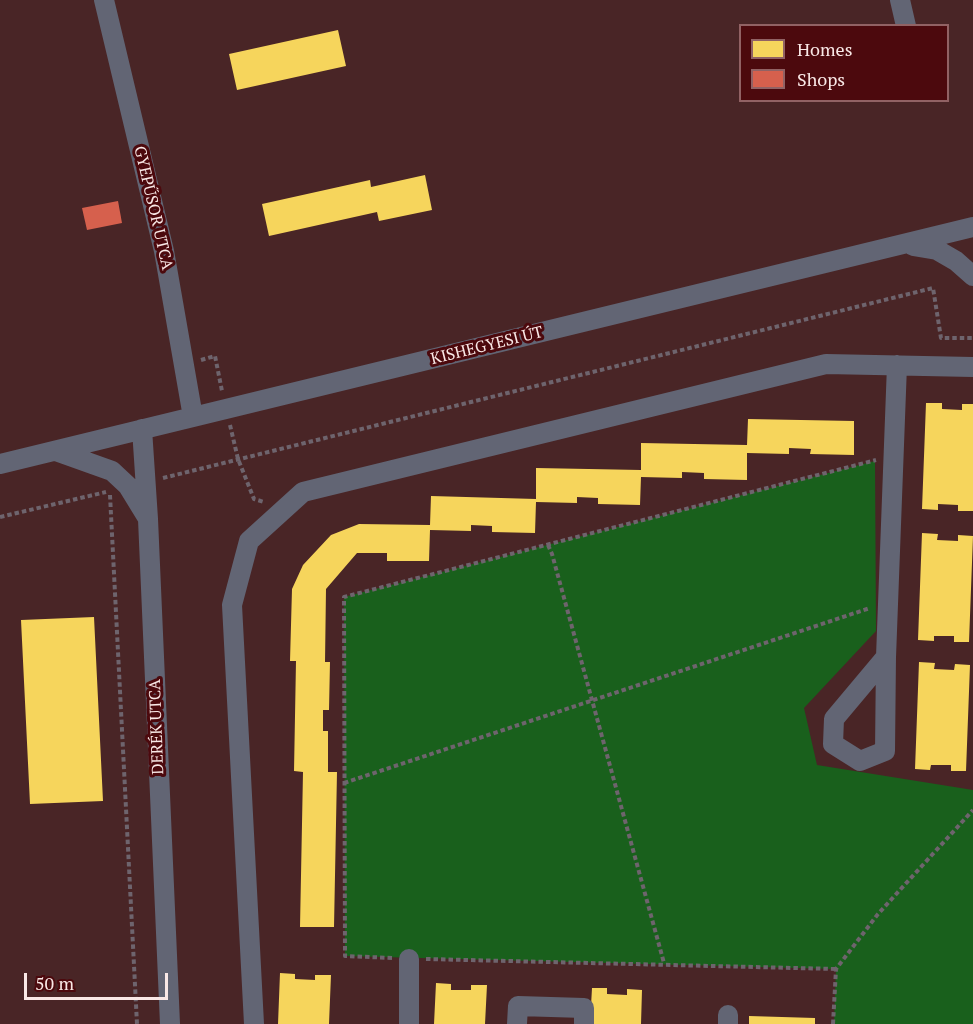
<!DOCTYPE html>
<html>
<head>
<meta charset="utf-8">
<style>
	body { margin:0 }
	#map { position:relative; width:973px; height:1024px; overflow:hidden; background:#492526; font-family:"PT Serif",serif }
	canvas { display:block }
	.legend { position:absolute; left:739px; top:24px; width:210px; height:78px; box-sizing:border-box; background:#4c090d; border:2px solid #916264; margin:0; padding:8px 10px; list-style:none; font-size:18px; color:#f9e8e6 }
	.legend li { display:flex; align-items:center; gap:12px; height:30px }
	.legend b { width:30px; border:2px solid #916264 }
	.scale { position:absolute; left:24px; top:973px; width:144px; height:27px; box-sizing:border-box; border:3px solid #f9e8e6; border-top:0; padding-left:8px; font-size:18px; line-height:21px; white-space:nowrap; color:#f9e8e6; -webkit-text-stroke:4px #4c090d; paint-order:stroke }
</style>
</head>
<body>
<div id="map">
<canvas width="973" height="1024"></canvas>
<ul class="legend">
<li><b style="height:16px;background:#f6d55c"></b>Homes</li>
<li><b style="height:16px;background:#d6604d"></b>Shops</li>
</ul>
<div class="scale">50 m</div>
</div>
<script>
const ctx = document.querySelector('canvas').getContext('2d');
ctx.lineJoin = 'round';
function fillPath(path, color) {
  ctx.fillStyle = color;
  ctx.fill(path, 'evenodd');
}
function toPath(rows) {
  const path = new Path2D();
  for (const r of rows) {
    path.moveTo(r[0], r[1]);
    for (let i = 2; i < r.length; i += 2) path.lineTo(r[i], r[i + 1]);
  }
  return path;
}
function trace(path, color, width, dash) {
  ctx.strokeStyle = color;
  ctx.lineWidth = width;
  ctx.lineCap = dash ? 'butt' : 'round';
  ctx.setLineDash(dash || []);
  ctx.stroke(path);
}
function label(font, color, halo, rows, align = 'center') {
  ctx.font = font + ' "PT Serif",serif';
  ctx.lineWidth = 6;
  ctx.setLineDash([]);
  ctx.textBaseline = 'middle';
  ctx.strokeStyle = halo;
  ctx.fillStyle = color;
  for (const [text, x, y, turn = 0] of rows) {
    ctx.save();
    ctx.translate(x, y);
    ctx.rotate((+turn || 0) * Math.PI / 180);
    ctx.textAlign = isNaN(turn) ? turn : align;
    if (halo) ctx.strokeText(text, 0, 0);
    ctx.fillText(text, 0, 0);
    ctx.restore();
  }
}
fillPath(toPath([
	[875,461,876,631,804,708,817,765,973,790,973,1024,834,1024,836,969,345,956,344,597]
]), '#19601c');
fillPath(toPath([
	[338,30,346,66,237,90,229,54],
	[425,175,432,210,379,221,377,212,269,236,262,204,370,180,371,187],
	[926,403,942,403,942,409,962,410,962,404,973,404,973,511,958,511,958,505,938,504,938,510,922,509],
	[748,419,854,421,854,455,810,454,811,449,789,448,789,454,747,453,747,480,704,479,704,473,682,472,682,478,641,477,640,505,598,504,598,498,577,497,577,503,536,502,535,533,492,532,492,526,471,525,471,531,430,530,429,561,387,561,387,553,357,553,326,589,325,662,330,662,329,710,323,710,323,731,328,731,328,772,337,772,334,927,300,927,303,772,294,771,296,661,290,661,292,589,303,565,331,535,359,524,430,525,431,496,536,499,536,468,641,470,641,443,747,445],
	[922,533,938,534,937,540,958,541,958,535,973,536,969,642,954,642,954,636,934,636,934,641,918,640],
	[94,617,103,801,30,804,21,620],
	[919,662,935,663,934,669,954,670,955,664,970,665,966,771,951,771,951,765,931,765,930,770,915,769],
	[280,973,295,974,295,979,315,980,315,975,331,975,329,1024,278,1024],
	[436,983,451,984,451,990,471,990,471,985,487,985,485,1024,434,1024],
	[592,988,607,988,607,994,627,995,627,989,642,990,641,1024,590,1024],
	[749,1016,815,1018,815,1024,749,1024]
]), '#f6d55c');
fillPath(toPath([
	[118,201,122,223,87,230,82,208]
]), '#d6604d');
trace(toPath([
	[201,360,215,356,222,391],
	[230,425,238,459,254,499,264,502],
	[163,478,933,288,941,338,973,338],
	[110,495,137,1024],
	[0,517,106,492],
	[548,545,552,554,664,963],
	[344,783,870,608],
	[392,958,345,956,344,597,876,460],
	[426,959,836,969],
	[833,1024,836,969,878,914,973,810]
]), '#6e646d', 4, [4.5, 3]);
trace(toPath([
	[104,0,164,251,193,417],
	[900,0,906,26],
	[913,246,937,250,956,261,973,276],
	[142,429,148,519,170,1024],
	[56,451,112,471,128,486,147,517],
	[0,464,973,227],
	[886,657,834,719,833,744,860,761,885,751,886,657,897,365],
	[409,959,409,1024],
	[254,1024,232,605,249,541,303,492,826,364,973,367],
	[517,1024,518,1006,584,1008,584,1024],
	[728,1024,728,1015]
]), '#626574', 20);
label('16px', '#f9e8e6', '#4c090d', [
	["GYEPŰSOR UTCA",153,208,77],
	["KISHEGYESI ÚT",487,346,-14],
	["DERÉK UTCA",157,727,-92]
]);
</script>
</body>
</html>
